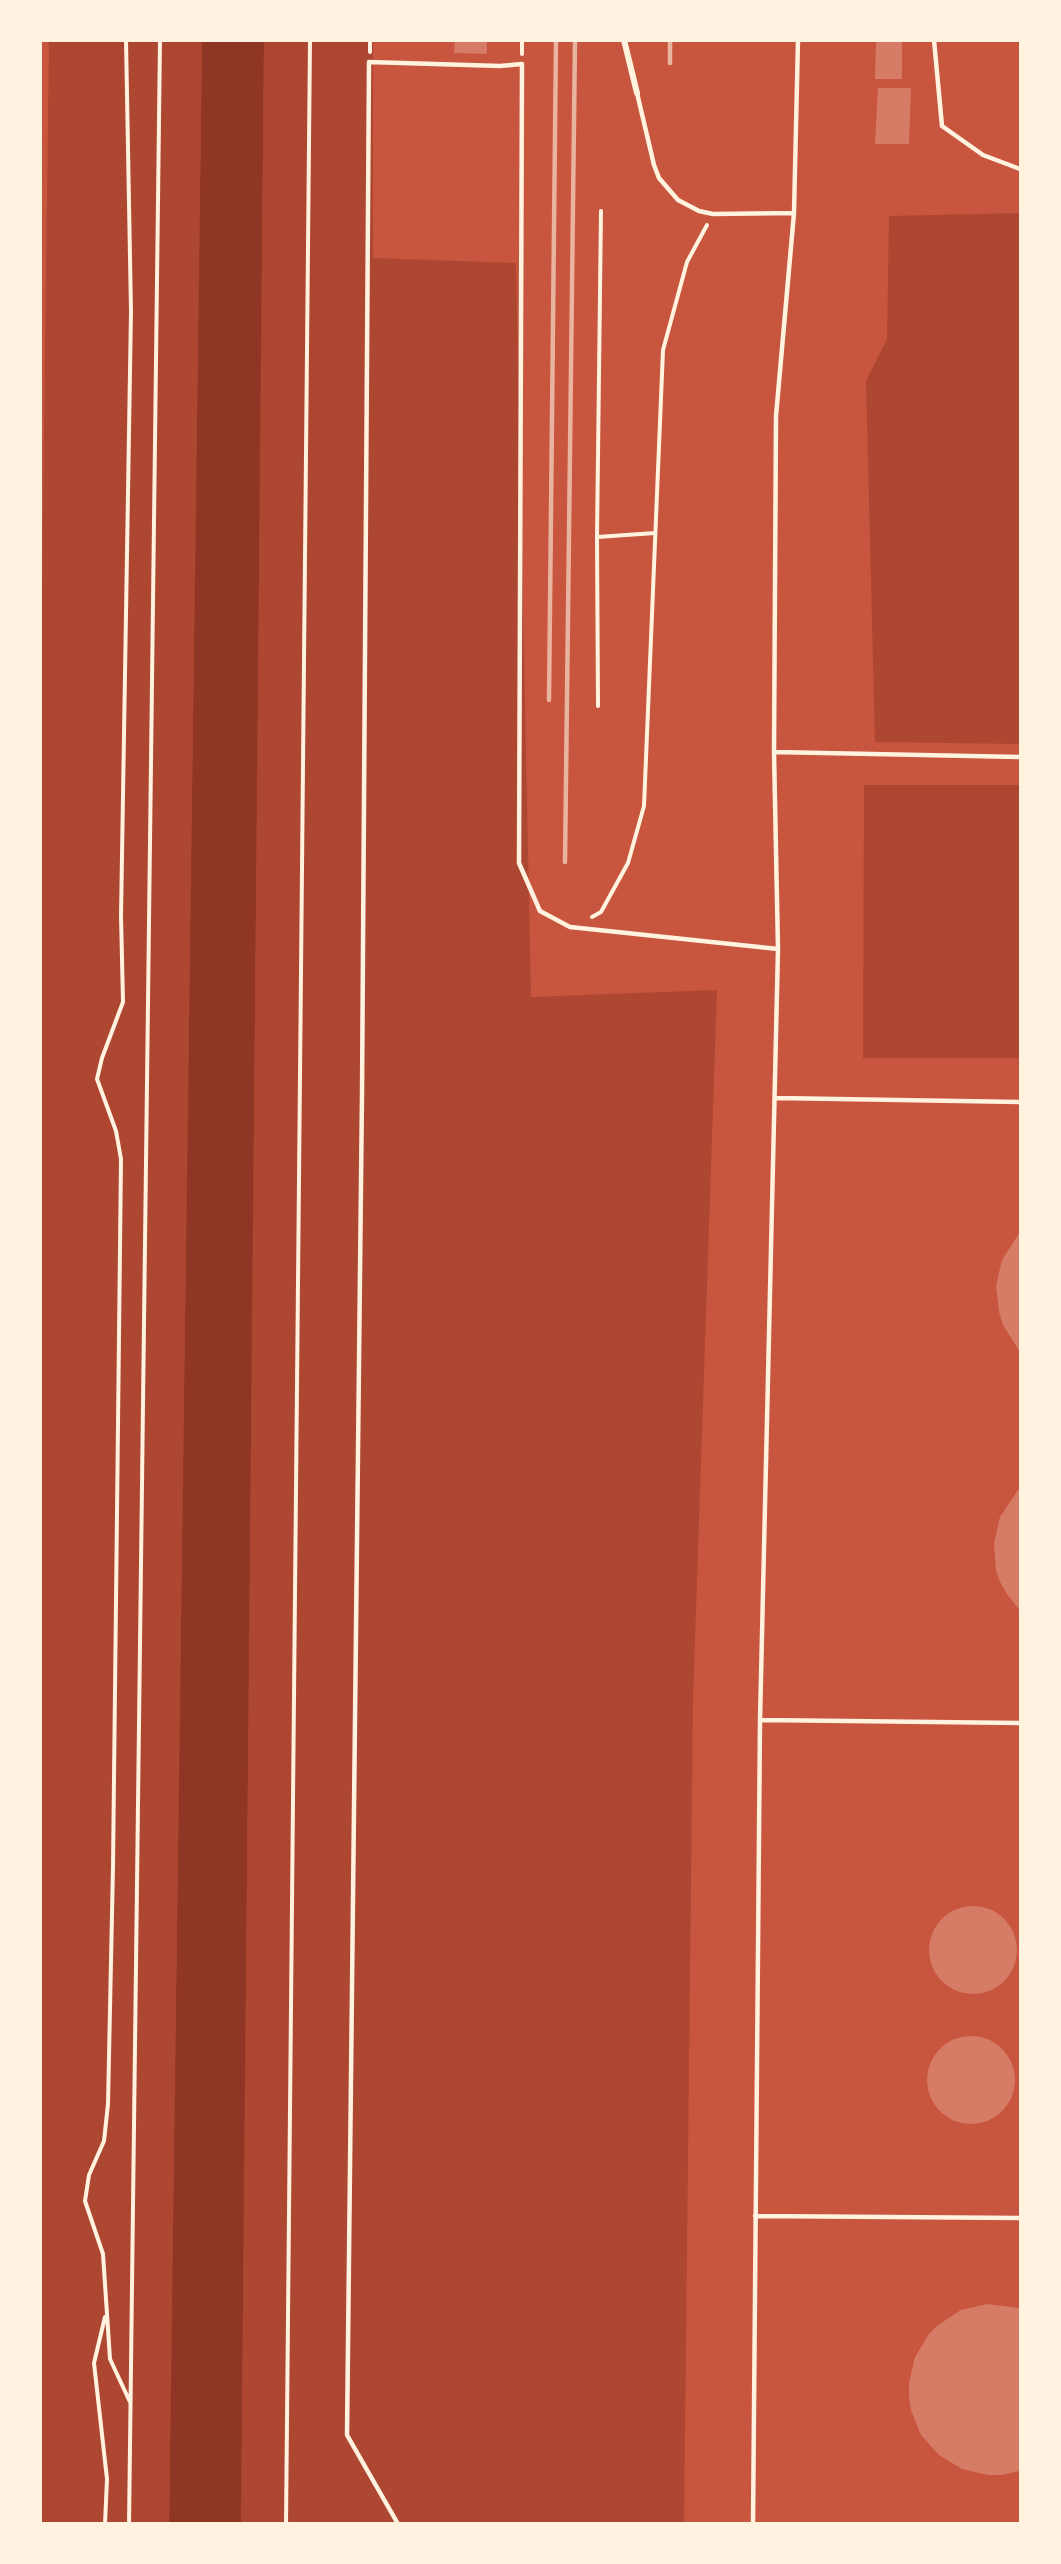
<!DOCTYPE html>
<html>
<head>
<meta charset="utf-8">
<style>
	body { margin:0 }
	#map { position:relative; width:1061px; height:2564px; overflow:hidden; background:#c8553d; font-family:Manrope,sans-serif }
	canvas { display:block }
	.frame { position:absolute; inset:0; border:42px solid #fff3e0; pointer-events:none }
</style>
</head>
<body>
<div id="map">
<canvas width="1061" height="2564"></canvas>
<div class="frame"></div>
</div>
<script>
const ctx = document.querySelector('canvas').getContext('2d');
ctx.lineJoin = 'round';
function fillPath(path, color) {
  ctx.fillStyle = color;
  ctx.fill(path, 'evenodd');
}
function toPath(rows) {
  const path = new Path2D();
  for (const r of rows) {
    if (r.length === 3) {
      path.moveTo(r[0] + r[2], r[1]);
      path.arc(r[0], r[1], r[2], 0, 2 * Math.PI);
      continue;
    }
    path.moveTo(r[0], r[1]);
    for (let i = 2; i < r.length; i += 2) path.lineTo(r[i], r[i + 1]);
  }
  return path;
}
function trace(path, color, width, dash) {
  ctx.strokeStyle = color;
  ctx.lineWidth = width;
  ctx.lineCap = dash ? 'butt' : 'round';
  ctx.setLineDash(dash || []);
  ctx.stroke(path);
}
fillPath(toPath([
	[49,41,202,41,169,2523,41,2524,40,746],
	[264,41,373,41,373,258,516,263,531,997,717,990,693,1699,684,2523,241,2524],
	[1020,213,1020,744,875,742,866,381,887,339,889,216],
	[864,785,1020,785,1020,1058,863,1058]
]), '#ae4732');
fillPath(toPath([
	[264,40,241,2523,169,2524,202,41]
]), '#8f3625');
fillPath(toPath([
	[455,40,487,40,487,54,454,53],
	[876,40,902,40,902,79,875,79],
	[878,88,911,88,909,144,875,144],
	[1020,1232,1020,1352,1003,1325,999,1312,996,1286,1002,1260],
	[1020,1487,1020,1611,1007,1594,1000,1582,996,1570,994,1543,1000,1517],
	[973,1950,44],
	[971,2080,44],
	[987,2304,1020,2308,1020,2471,1001,2475,988,2475,962,2469,939,2455,921,2435,911,2410,909,2397,909,2383,915,2357,929,2334,938,2325,961,2310]
]), '#d67c66');
trace(toPath([
	[126,40,131,311,121,916,123,1002,102,1058,97,1079,116,1131,121,1159,113,1866,108,2104,104,2141,89,2175,85,2201,103,2254,110,2359,130,2402],
	[370,52,370,40],
	[522,54,522,40],
	[597,537,601,211],
	[598,706,597,537,655,533],
	[592,917,601,912,628,863,644,806,663,350,687,262,707,225],
	[105,2317,94,2363,107,2479,105,2524],
	[129,2524,160,40],
	[286,2524,310,40]
]), '#fff3e0', 4);
trace(toPath([
	[934,40,942,126,983,155,1020,169],
	[637,93,654,165,659,178,678,200,699,211,713,214,794,213],
	[774,752,1020,757],
	[776,1098,1020,1102],
	[760,1720,1020,1723],
	[755,2216,1020,2218],
	[398,2524,347,2435,362,1094,369,62,500,66,522,64,519,863,540,911,570,927,778,949],
	[753,2524,760,1720,778,949,774,752,776,416,794,213,798,40]
]), '#fff3e0', 4.5);
trace(toPath([
	[624,40,637,93]
]), '#fff3e0', 6);
trace(toPath([
	[670,63,670,40],
	[549,700,556,40],
	[565,862,575,40]
]), '#e9b49f', 4.5);
</script>
</body>
</html>
